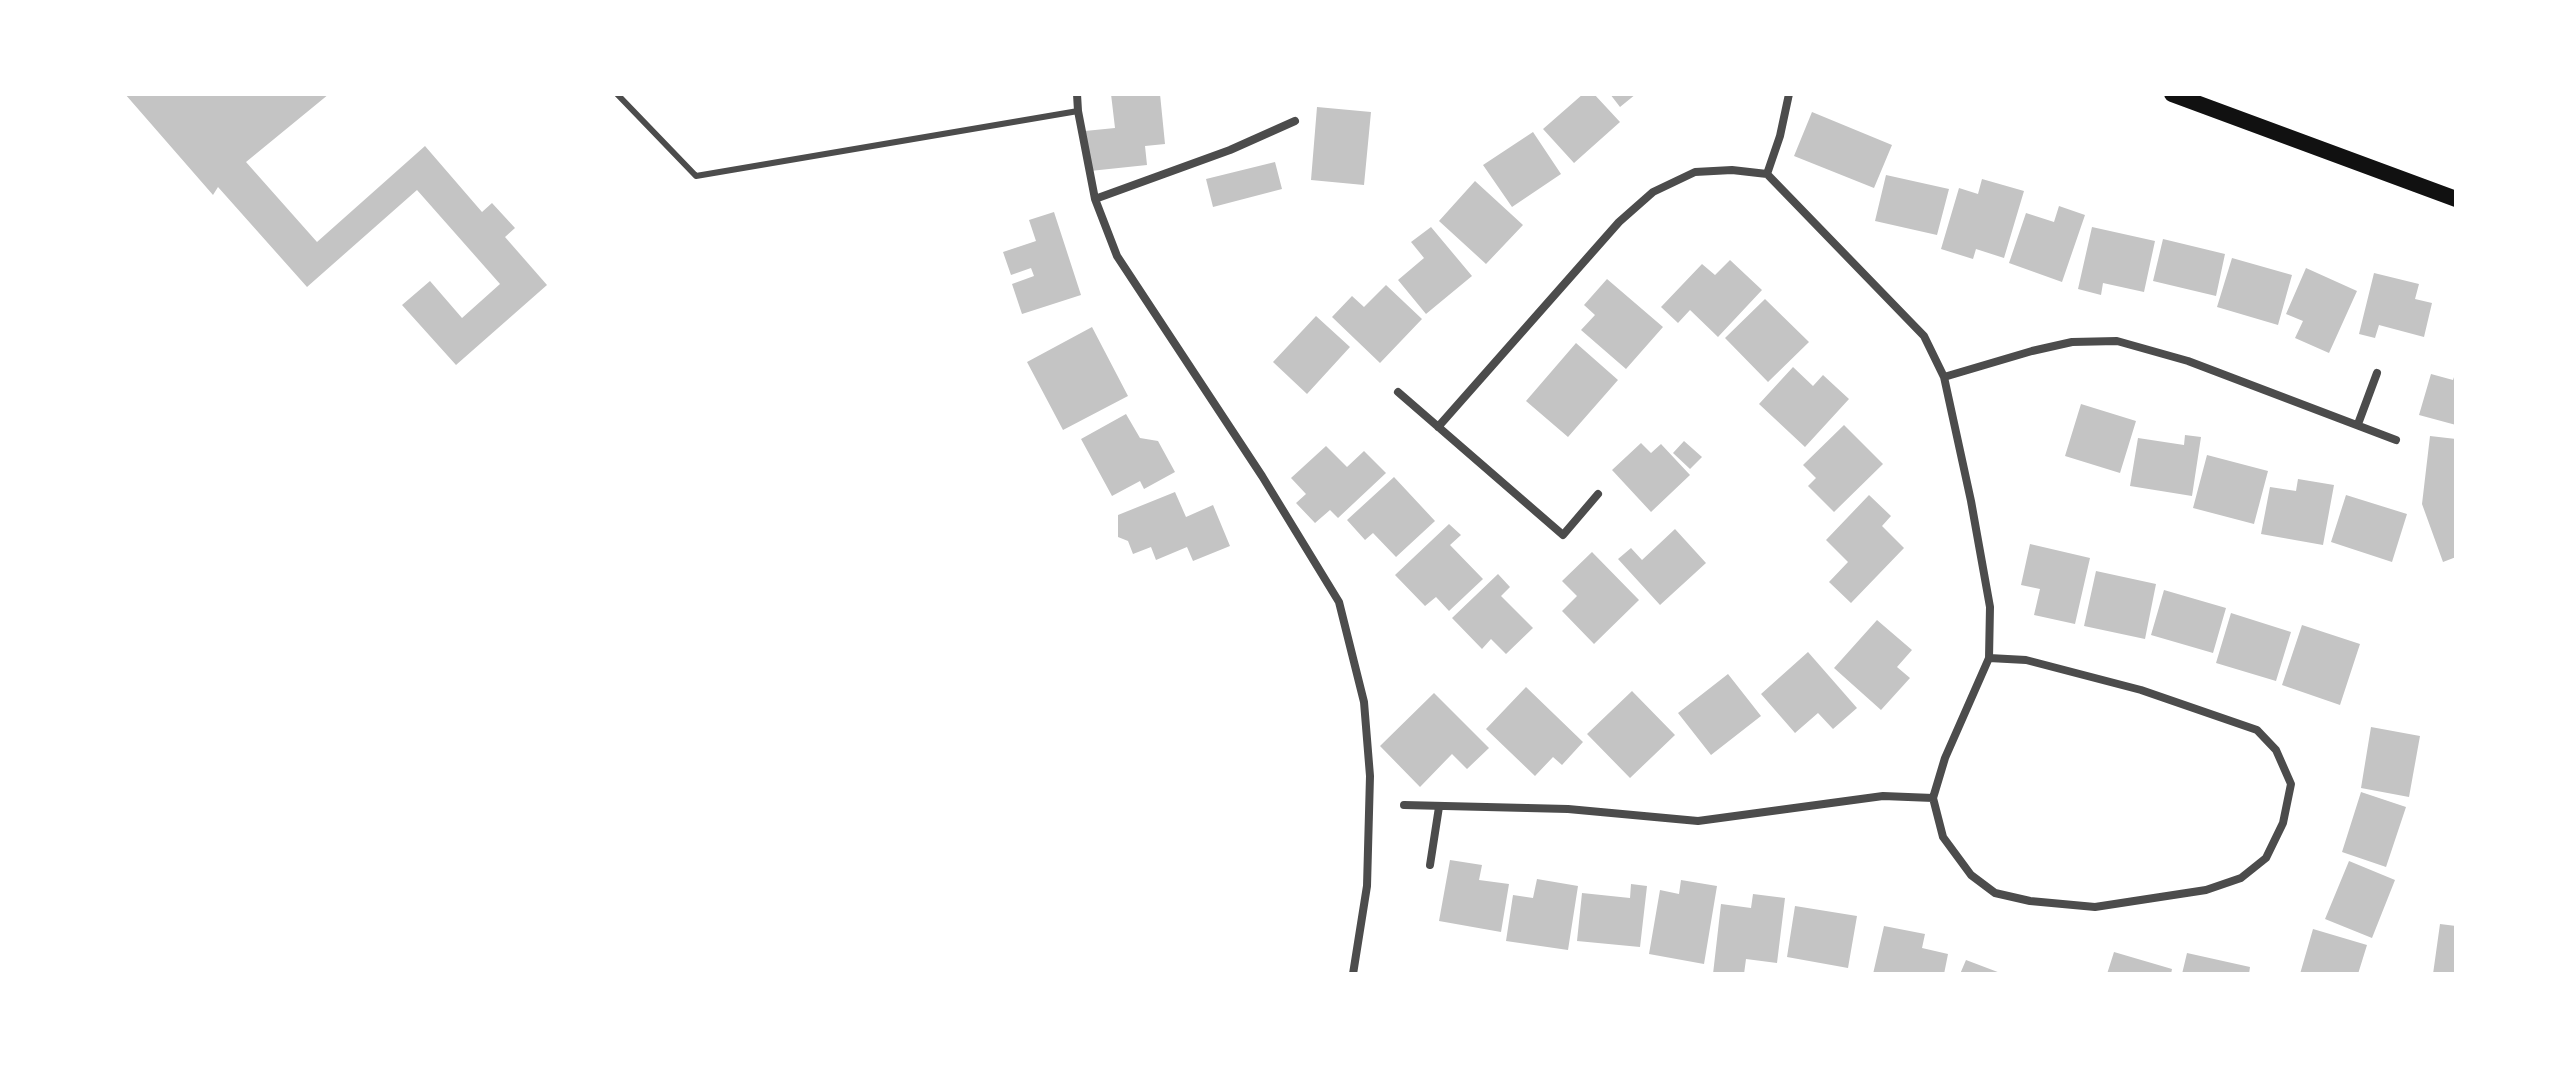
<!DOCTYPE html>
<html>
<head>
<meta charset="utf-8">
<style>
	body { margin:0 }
	#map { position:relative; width:2550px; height:1068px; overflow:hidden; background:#fff; font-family:"Asap Condensed",sans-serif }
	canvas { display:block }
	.frame { position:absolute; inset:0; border:96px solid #fff; pointer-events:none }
</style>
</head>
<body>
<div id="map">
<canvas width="2550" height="1068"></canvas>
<div class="frame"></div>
</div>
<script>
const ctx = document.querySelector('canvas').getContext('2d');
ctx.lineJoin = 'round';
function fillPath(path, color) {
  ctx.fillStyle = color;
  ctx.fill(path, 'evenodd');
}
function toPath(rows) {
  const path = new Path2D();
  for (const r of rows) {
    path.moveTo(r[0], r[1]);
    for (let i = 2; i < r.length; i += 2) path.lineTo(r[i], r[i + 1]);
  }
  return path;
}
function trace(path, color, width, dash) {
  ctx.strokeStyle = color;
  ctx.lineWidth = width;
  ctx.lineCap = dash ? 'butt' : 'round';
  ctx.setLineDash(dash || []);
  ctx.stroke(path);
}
fillPath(toPath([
	[125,94,329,94,246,162,317,242,425,146,482,212,492,203,515,228,505,237,547,285,456,365,402,305,430,281,462,318,500,284,417,190,307,287,218,187,213,195],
	[1111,94,1160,94,1165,144,1145,146,1147,165,1090,171,1085,131,1115,128],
	[1583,94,1594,94,1620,122,1574,163,1543,129],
	[1610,94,1636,94,1620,107],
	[1317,107,1371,112,1364,185,1311,180],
	[1812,112,1892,145,1874,188,1794,156],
	[1533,132,1561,174,1512,207,1483,165],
	[1275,162,1282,189,1213,207,1206,179],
	[1886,175,1949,189,1937,235,1875,221],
	[1982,179,2024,191,2004,258,1976,249,1973,259,1941,249,1959,188,1978,194],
	[1475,181,1523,225,1486,264,1439,221],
	[2059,206,2085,215,2062,282,2009,263,2026,213,2054,222],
	[1054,212,1081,295,1022,314,1012,284,1034,276,1031,268,1011,275,1003,252,1036,241,1029,220],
	[1431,227,1472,276,1426,314,1398,280,1424,258,1411,242],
	[2092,227,2155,241,2144,292,2103,283,2101,295,2078,289],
	[2163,239,2225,254,2216,296,2153,281],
	[2232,258,2292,275,2278,325,2217,307],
	[1730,260,1762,290,1718,337,1690,310,1678,323,1661,307,1702,264,1715,275],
	[2306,268,2357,291,2329,353,2295,338,2303,321,2286,314],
	[2374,273,2419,284,2415,299,2432,303,2424,337,2379,325,2375,338,2359,334],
	[1607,279,1663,327,1626,369,1581,330,1595,315,1584,305],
	[1386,285,1422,319,1380,363,1332,317,1352,296,1364,307],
	[1765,299,1809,342,1768,382,1725,338],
	[1316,316,1350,347,1307,394,1273,362],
	[1092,327,1128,396,1063,430,1027,362],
	[1576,343,1618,380,1568,437,1526,401],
	[1793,367,1813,386,1823,375,1849,399,1805,447,1759,404],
	[2456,371,2456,425,2419,415,2431,374,2453,380],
	[2081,404,2136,421,2120,473,2065,456],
	[1126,414,1140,438,1158,441,1175,472,1144,489,1140,481,1112,496,1081,439],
	[1844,425,1883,464,1834,512,1808,486,1816,478,1803,465],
	[2185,435,2201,437,2192,496,2130,486,2138,438,2184,445],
	[2430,436,2456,439,2456,557,2443,562,2422,504],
	[1684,441,1702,457,1690,469,1673,453],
	[1641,443,1651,453,1661,444,1690,475,1651,512,1612,470],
	[1326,446,1347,467,1364,451,1386,473,1338,518,1330,510,1315,523,1296,503,1306,494,1291,478],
	[2207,455,2268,471,2254,524,2193,508],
	[1394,477,1435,521,1396,557,1373,533,1365,540,1347,520],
	[2298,479,2334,485,2323,545,2261,534,2270,487,2296,491],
	[1175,492,1186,517,1213,505,1230,546,1193,561,1187,547,1156,560,1151,547,1133,554,1128,541,1118,537,1118,515],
	[1869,495,1891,516,1882,526,1904,548,1851,603,1829,582,1848,562,1826,540],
	[2346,495,2407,514,2392,562,2331,542],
	[1449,524,1461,535,1450,545,1483,579,1449,611,1436,597,1425,606,1395,575],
	[1675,529,1706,563,1660,605,1618,559,1631,548,1642,560],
	[2030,544,2090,558,2075,624,2034,615,2040,589,2021,585],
	[1592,552,1639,600,1594,644,1562,611,1577,596,1562,581],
	[2096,571,2156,584,2145,639,2084,626],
	[1498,574,1510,587,1501,596,1533,628,1506,654,1491,639,1482,649,1452,618],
	[2164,590,2226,608,2213,653,2151,635],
	[2231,613,2291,632,2276,681,2216,663],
	[1877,620,1912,650,1897,667,1910,678,1881,710,1834,668],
	[2302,625,2360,644,2340,705,2282,685],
	[1808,652,1857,708,1833,729,1818,713,1795,733,1761,694],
	[1728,674,1761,716,1711,755,1678,713],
	[1526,687,1583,742,1562,765,1553,757,1535,776,1486,729],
	[1632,691,1675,735,1630,778,1587,734],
	[1434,693,1489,748,1467,769,1452,754,1420,787,1380,746],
	[2371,727,2420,736,2409,797,2361,788],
	[2361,792,2406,807,2386,867,2342,852],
	[1450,860,1482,865,1479,880,1509,884,1501,932,1439,921],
	[2349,861,2395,880,2372,938,2325,919],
	[1537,879,1578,886,1568,950,1506,941,1513,895,1533,898],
	[1681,880,1717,886,1704,964,1649,954,1660,890,1679,894],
	[1631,884,1647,886,1640,947,1577,941,1582,893,1630,898],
	[1753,894,1785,898,1777,963,1746,959,1744,974,1713,974,1721,904,1751,908],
	[1795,906,1857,916,1848,968,1787,957],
	[2440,924,2456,926,2456,974,2433,974],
	[1884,926,1925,934,1922,948,1948,954,1944,974,1873,974],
	[2313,929,2367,945,2358,974,2300,974],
	[2114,952,2172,969,2171,974,2107,974],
	[2187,953,2250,967,2249,974,2182,974],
	[1966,960,2003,974,1960,974]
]), '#c4c4c4');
trace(toPath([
	[617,94,696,176,1078,111]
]), '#4c4c4c', 6);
trace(toPath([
	[1077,94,1078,111,1095,199,1117,256,1262,476,1339,602,1364,702,1370,776,1367,886,1353,974],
	[1095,199,1230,150,1295,121],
	[1944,377,2032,351,2072,342,2117,341,2188,361,2396,440],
	[1398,392,1563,535,1598,494],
	[2358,424,2377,373],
	[1438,427,1619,222,1653,192,1695,172,1732,170,1767,174],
	[1933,798,1943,837,1971,875,1995,893,2030,901,2095,907,2206,890,2241,878,2266,858,2283,823,2291,784,2276,750,2257,730,2141,690,2026,660,1989,658],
	[1404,805,1568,809,1698,821,1883,796,1933,798,1945,758,1989,658,1990,607,1971,501,1944,377,1924,336,1767,174,1780,136,1789,94],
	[1430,865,1439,807]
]), '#4c4c4c', 8);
trace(toPath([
	[2172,94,2456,199]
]), '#111', 16);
</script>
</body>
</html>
